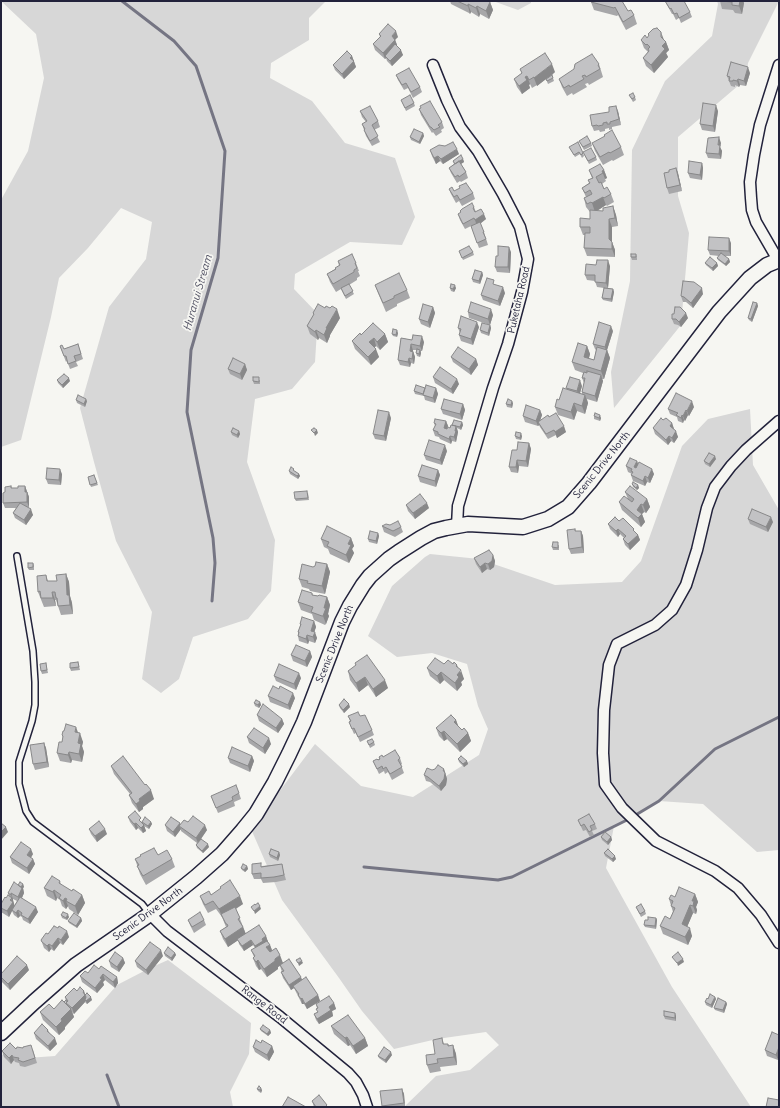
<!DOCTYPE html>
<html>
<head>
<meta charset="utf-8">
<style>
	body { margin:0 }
	#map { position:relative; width:780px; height:1108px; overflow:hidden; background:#f6f6f2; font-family:Delius,sans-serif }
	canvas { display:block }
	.frame { position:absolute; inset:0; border:2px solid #22223b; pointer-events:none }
</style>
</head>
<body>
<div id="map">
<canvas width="780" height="1108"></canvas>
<div class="frame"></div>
</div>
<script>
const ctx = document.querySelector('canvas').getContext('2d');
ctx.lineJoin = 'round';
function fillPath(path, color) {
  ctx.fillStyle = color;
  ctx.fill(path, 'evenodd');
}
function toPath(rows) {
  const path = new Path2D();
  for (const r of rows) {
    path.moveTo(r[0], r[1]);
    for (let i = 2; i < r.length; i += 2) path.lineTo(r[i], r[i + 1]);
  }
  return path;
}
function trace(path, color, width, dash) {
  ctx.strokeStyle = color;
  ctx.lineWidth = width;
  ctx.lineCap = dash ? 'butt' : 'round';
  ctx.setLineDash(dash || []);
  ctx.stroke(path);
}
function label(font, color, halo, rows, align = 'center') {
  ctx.font = font + ' Delius,sans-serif';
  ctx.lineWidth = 3.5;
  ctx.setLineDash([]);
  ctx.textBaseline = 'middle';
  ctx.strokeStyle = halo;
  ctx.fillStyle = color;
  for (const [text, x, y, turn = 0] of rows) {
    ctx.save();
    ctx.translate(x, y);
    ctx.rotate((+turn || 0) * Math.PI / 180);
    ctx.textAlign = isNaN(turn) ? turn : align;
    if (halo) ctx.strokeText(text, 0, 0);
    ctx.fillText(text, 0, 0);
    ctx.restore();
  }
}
fillPath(toPath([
	[1,1,326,1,309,18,309,40,271,63,270,78,312,101,345,143,395,158,415,217,402,245,350,242,295,274,294,289,318,314,315,362,292,389,255,399,247,462,275,540,271,591,248,619,193,637,179,679,161,693,142,679,152,612,116,541,94,462,80,408,109,307,146,259,152,222,121,208,88,248,59,278,51,317,21,440,1,447,1,200,28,151,44,78,36,34],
	[493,1,531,1,531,3,518,10],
	[717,1,779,1,748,63,746,79,678,137,678,196,689,233,681,325,614,408,611,372,630,281,632,150,665,81,712,36,718,4],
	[750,409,753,465,779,510,779,850,757,852,703,804,659,801,634,816,614,826,606,868,672,987,751,1107,404,1107,436,1076,470,1070,499,1045,486,1032,437,1039,394,1049,362,1011,339,978,282,900,251,829,315,744,361,786,413,797,479,755,488,729,478,706,467,664,432,653,397,657,368,636,392,586,425,557,430,554,479,559,555,585,622,582,641,561,682,446,708,419],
	[168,960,251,1023,249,1054,230,1092,233,1107,1,1107,1,1056,10,1048,27,1058,55,1056,117,985,150,968]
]), '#d7d7d7');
trace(toPath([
	[122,1,174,41,196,66,225,151,218,258,191,350,187,412,213,538,215,563,212,601],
	[634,816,659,801,715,749,779,717],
	[364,867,498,880,512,877,629,819],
	[107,1075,119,1107]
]), '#757583', 3);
const lane = toPath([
	[17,556,33,651,35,682,35,705,32,721,19,762,19,784,26,811,33,822,142,904,149,913]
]);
const street = toPath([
	[433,65,447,100,460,127,478,151,503,194,520,227,528,259,522,292,508,344,493,388,458,506,457,526],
	[778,260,756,222,752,210,751,198,750,182,754,155,760,125,779,65],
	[779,421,746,450,731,466,715,487,707,508,697,550,686,585,672,610,655,625,617,644,609,665,604,710,603,753,605,784,622,808,656,841,715,871,738,888,761,915,779,943],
	[150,914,167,931,280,1017,348,1073,356,1082,363,1095,367,1107]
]);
const secondary = toPath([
	[1,1033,34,1002,76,965,150,914,196,877,222,854,243,830,256,814,275,782,289,754,304,722,342,622,350,606,363,585,370,576,389,559,399,552,421,538,434,531,446,528,468,524,523,527,548,519,568,507,589,483,719,312,750,278,767,265,779,260]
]);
trace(lane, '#22223b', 8);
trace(street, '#22223b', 13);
trace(secondary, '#22223b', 17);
trace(lane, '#f6f6f2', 5);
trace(street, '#f6f6f2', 10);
trace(secondary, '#f6f6f2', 14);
fillPath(toPath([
	[450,1,489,1,490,2,493,10,489,19,480,14,479,17,471,12,470,14,469,13,451,4],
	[622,1,628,11,634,15,637,24,626,30,618,15,617,16,594,10,591,2],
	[665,1,690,12,692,17,681,23,679,18,676,20,673,14,672,14,667,5],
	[720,1,743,1,744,3,742,14,735,13,733,10,722,9],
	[379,34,398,37,395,39,397,45,397,46,403,55,392,66,387,61,386,58,385,59,375,50,373,44,380,37],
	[648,34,664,40,666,42,669,50,666,53,668,57,654,73,646,66,643,58,648,52,644,48,641,40,647,38,649,36],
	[352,56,356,67,344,79,335,70,333,65],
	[599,64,603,77,589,85,588,83,585,84,587,87,573,95,572,93,567,96,562,87,559,79],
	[520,69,555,72,550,77,553,78,554,81,548,84,546,79,537,86,537,85,532,88,530,84,529,85,530,88,522,94,517,87,514,79,522,73],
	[750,73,746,86,740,85,739,87,735,85,735,87,731,86,727,76],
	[396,75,420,87,422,92,413,98,408,88,404,90,398,80],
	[629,95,635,97,636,100,633,102],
	[401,100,414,103,415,106,406,111],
	[419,109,442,122,444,128,441,130,442,132,436,136,433,132,432,133,421,115],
	[360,111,378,121,380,127,374,130,380,142,372,146,366,136,362,124,366,122,362,117],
	[618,111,621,125,612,127,612,129,609,130,609,128,605,129,605,131,600,132,599,130,594,131,592,126],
	[718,111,715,132,702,130,700,124],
	[423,133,424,136,420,144,411,140,410,137],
	[579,141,591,143,592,146,584,150],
	[592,143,621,147,624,155,613,161,612,160,603,165,595,151],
	[721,143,720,147,722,151,721,159,708,158,706,153],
	[569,147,583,153,584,156,582,158,580,154,575,157],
	[430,150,459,154,443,164,440,161,436,164,432,156],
	[583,152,596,157,597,160,589,164],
	[463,159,464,162,461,164,466,172,468,178,461,182,460,181,457,183,451,173,449,168,454,164,453,161],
	[702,163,703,168,702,180,690,178,688,173],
	[676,168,678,173,682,191,669,194,667,188,669,172],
	[589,170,604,170,607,178,605,179,606,181,602,184,604,189,611,194,614,202,607,206,606,205,597,211,603,211,613,206,616,215,618,226,612,227,612,242,615,250,615,257,587,256,584,248,585,235,583,235,580,227,590,219,590,212,586,207,584,198,586,197,582,188,589,183,588,180,592,178],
	[449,189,454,191,473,193,475,199,462,206,459,201,456,203,451,194],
	[474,207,476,212,486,219,480,224,484,232,488,245,479,248,471,226,465,229,460,220,458,214],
	[731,243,731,256,724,256,729,259,730,262,726,266,718,260,717,258,719,256,710,255,708,250],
	[459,251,473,252,474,255,463,260],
	[511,252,510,273,497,272,495,267,498,256],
	[636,254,637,257,637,260,632,260,631,257],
	[338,261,356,263,359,271,358,271,360,276,357,278,357,280,349,285,354,294,346,299,341,289,336,292,330,282,327,274,335,269,339,266],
	[705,263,717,263,718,266,713,271,706,265],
	[610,266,608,288,613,289,614,292,612,302,603,300,602,298,604,288,597,287,595,281,587,280,585,275],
	[482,272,483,275,480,284,473,282,472,279],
	[375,285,407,290,410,298,397,304,397,306,386,312,378,293],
	[450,288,456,288,454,292,451,291],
	[505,293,500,306,483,300,481,295],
	[703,294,693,308,686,302,683,302,681,296],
	[757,303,758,306,752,322,749,320,748,318],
	[433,307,435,313,430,328,421,324,419,319],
	[468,312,493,315,490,325,469,318],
	[313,313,340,318,330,335,330,336,327,343,319,338,318,340,310,334,307,326,314,315],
	[688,318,681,327,678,325,674,324,672,319],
	[490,325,491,328,489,336,481,333,480,330],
	[479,327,473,345,461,341,459,335,460,333,458,328],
	[613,331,607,350,610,358,604,379,602,379,603,381,597,402,587,399,588,403,585,414,577,411,574,420,558,415,555,407,567,389,566,388,582,386,580,393,582,394,582,392,584,383,582,378,583,373,575,370,572,362,587,346,590,354,589,358,594,360,596,350,595,349,593,344],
	[398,333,397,337,393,336,392,334],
	[385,334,388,342,380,350,376,346,374,348,379,357,371,365,355,349,352,341,361,335],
	[401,338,424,342,422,351,421,351,421,353,420,357,417,356,416,353,417,350,413,350,413,352,415,357,414,364,411,363,410,367,400,365,398,360],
	[78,344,83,359,76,362,78,366,70,369,67,361,66,362,60,346,64,349],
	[451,357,476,359,478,365,471,375,453,362],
	[245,364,247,370,242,380,230,374,228,369],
	[433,377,459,384,453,394,435,383],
	[57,380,70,381,63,388,58,383],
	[260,380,260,384,254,384,253,381],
	[425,388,436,388,438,394,435,403,425,400,424,396,415,394,414,391],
	[76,400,87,401,85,407,77,403],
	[513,403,512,408,507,407,506,404],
	[463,404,465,410,462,420,443,414,441,409],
	[694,407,689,416,688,415,685,421,684,420,683,423,678,421,677,417,670,414,668,409],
	[540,410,542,415,540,420,549,417,566,432,557,438,556,435,548,439,540,427,539,425,538,426,525,422,523,416],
	[594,416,601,418,600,421,594,419],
	[391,418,386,441,375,439,373,434],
	[663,420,672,423,674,429,678,437,674,443,671,441,668,445,655,434,653,428],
	[446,421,448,426,447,429,450,428,452,425,462,422,463,425,461,430,457,428,458,432,456,442,452,441,451,444,440,439,439,437,435,436,433,430,435,426,434,423],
	[239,431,240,434,238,438,232,435,231,432],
	[515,436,522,436,521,440,516,439],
	[529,443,531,449,528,467,519,466,518,473,511,472,509,467,517,450],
	[447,451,442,465,426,460,424,455],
	[716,459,710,467,705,464,704,461],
	[637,461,638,464,654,474,650,483,647,482,645,486,633,481,631,475,632,474,628,472,626,466],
	[438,470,440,475,436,487,420,482,418,476],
	[289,471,295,471,299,474,300,476,298,479,290,474],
	[62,474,61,485,48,484,46,479],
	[94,475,98,485,91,487,88,477],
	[632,484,638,485,639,488,637,490,633,487],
	[11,486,12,488,18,488,25,486,29,497,29,507,27,507,33,515,26,525,15,518,13,513,16,508,5,508,3,503,5,492],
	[625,492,647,499,650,507,646,513,644,512,642,514,645,522,641,527,622,510,619,502,628,499],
	[308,493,309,500,296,501,295,499],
	[406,505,429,508,415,519,408,511],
	[748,519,773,522,768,532,750,524],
	[619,521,635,532,638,535,640,540,630,550,625,545,623,539,624,538,620,534,618,537,610,529,608,524],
	[390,525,401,527,403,532,395,537,384,532,382,526],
	[575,529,576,531,581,531,583,536,584,553,571,554,569,549],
	[378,533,379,536,377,544,369,542,368,539],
	[351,538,354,546,352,549,354,553,349,563,330,554,328,549,324,547,321,539],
	[559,545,559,550,553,550,552,547],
	[493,555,495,561,494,567,490,570,487,569,482,573,476,564,474,558],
	[33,563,34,565,34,570,29,570,28,568],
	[327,564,330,572,325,594,310,591,309,589,302,587,299,579,313,567],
	[66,574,69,582,70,596,72,603,73,614,61,615,56,600,55,600,56,606,44,607,38,592,46,575,48,581,57,581],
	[312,593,313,595,318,596,327,597,330,605,328,614,329,616,326,624,325,625,314,620,312,614,301,610,298,602],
	[314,621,316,627,314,632,317,638,315,643,309,641,308,644,299,641,298,636,298,632,300,626,300,624],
	[310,651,312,657,307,667,293,661,291,655],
	[78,662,80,670,71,671,70,668],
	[46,663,48,673,42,674,41,671],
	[355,663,388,688,376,697,368,685,359,692,350,680,348,671,356,666],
	[444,664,458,668,464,679,461,682,462,685,457,691,444,680,440,684,430,676,427,668],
	[274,676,301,678,296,690,276,681],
	[268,696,295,698,290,710,270,702],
	[260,702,261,705,259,708,255,706,254,703],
	[339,705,350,707,344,713,340,708],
	[257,715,282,719,284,724,278,733,259,721],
	[348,716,360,716,372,730,374,735,360,742,356,733,354,734,351,727,349,722,350,721],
	[456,720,458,726,462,730,468,733,471,741,460,752,447,739,444,741,439,736,436,728],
	[64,731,78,733,83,742,82,746,84,752,82,762,72,760,71,763,60,761,57,753,62,742,63,738,62,735],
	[247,737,271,744,265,754,249,743],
	[367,741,374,742,375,745,370,748],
	[44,743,46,748,49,767,35,770,33,764],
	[252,756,254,761,250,772,230,763,228,758],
	[379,757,383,757,400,758,402,764,401,765,404,773,392,780,388,772,385,774,384,771,379,774,373,761,379,759],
	[458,759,467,761,468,764,464,767,459,762],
	[111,766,154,799,143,807,143,809,139,812,132,803,129,795,130,794,114,774],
	[444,769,447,779,446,785,441,791,430,782,426,781,424,775],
	[239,793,241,799,234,802,235,806,218,813,211,796],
	[128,817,142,822,151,822,152,824,149,829,144,826,146,831,143,833,138,828,136,830,130,822],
	[578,820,595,824,597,829,592,831,594,835,590,837,586,830,583,831],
	[188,822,207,830,201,839,209,847,203,853,197,848,196,845,197,843,181,831,181,829,175,837,167,831,165,825,180,825],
	[89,829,107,834,97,842,91,834],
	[601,837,611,837,612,840,608,845,602,840],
	[279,852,280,855,278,861,270,857,269,854],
	[604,853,616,859,613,862,605,856],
	[33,854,31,858,33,859,35,864,29,874,12,863,10,857],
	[158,855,172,859,175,867,146,885,140,874,135,859],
	[282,864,283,869,286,880,276,882,263,883,261,879,254,879,252,874,262,866],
	[247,866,248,869,245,872,242,870,241,868],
	[60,881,61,885,72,891,82,895,85,903,78,915,69,909,68,906,66,909,62,906,60,900,57,898,56,901,47,896,44,888],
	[23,884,24,887,23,888,24,893,22,898,38,912,30,924,23,920,22,917,20,916,18,918,14,915,12,911,9,917,1,912,1,904,9,896,8,893,18,885],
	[13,899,17,901,14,906,13,900],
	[220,887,243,904,236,909,246,934,266,936,268,942,270,945,272,950,283,963,318,995,320,1001,307,1009,304,1004,302,1004,294,988,291,990,283,978,281,972,282,972,280,966,278,967,278,969,267,977,261,969,259,970,256,966,253,958,254,957,251,950,255,948,253,945,244,951,239,944,238,940,228,947,223,939,220,931,226,927,222,917,216,909,208,913,203,904,200,896,211,895,220,889],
	[695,894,698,902,696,907,697,910,696,914,693,913,687,927,692,936,688,945,663,934,660,926,670,919,673,912,669,899,675,897],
	[636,907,645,911,646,914,641,917],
	[61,915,69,917,67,920,62,918],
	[81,918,82,921,77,928,69,923,68,921],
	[656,918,657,920,656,929,645,927,644,925,648,920],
	[188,920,204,920,206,925,194,933,190,925],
	[48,934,69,937,63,945,60,943,54,951,51,949,49,952,44,948,41,940],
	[164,953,175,953,176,955,172,961,165,956],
	[163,956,148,975,137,967,135,961],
	[123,958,125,963,119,972,111,967,109,961],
	[99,969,117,977,118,983,115,988,105,980,103,982,104,985,97,993,82,982,80,976],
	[29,970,10,990,1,981,1,974],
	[77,991,84,991,85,995,92,1000,87,1004,85,1002,74,1014,72,1012,74,1017,65,1027,65,1029,59,1035,43,1020,40,1012,54,1009,66,1000,65,997],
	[715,997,716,999,712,1008,706,1005,705,1002,708,999],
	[726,1002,727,1004,724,1013,715,1010,714,1008],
	[334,1003,336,1009,332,1011,333,1016,319,1024,316,1020,314,1014,318,1012,316,1009,317,1008,316,1004],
	[664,1016,676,1016,676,1021,665,1019],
	[331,1026,365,1038,368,1046,356,1054,350,1045,348,1046,334,1034],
	[260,1029,270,1030,271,1033,268,1036,261,1031],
	[48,1030,50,1034,57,1044,50,1051,36,1039,34,1033],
	[772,1032,778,1060,767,1056,765,1050],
	[442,1038,444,1044,448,1044,449,1046,453,1045,456,1054,457,1065,440,1067,441,1071,430,1073,427,1065,435,1054],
	[261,1043,272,1046,274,1052,269,1061,255,1052,253,1047],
	[16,1049,33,1050,37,1063,25,1067,20,1066,19,1063,15,1062,14,1060,11,1064,4,1057,2,1051],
	[392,1055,386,1063,379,1058,378,1056],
	[257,1089,262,1090,261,1093,258,1091],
	[402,1089,404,1094,405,1107,382,1107,382,1106],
	[312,1101,328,1107,314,1107]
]), '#a7a7a9');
fillPath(toPath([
	[739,1,743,1,744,3,742,14,739,6],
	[490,2,493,10,489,19,486,11],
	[468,4,471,12,470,14,468,6],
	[477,6,480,14,479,17,476,8],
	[396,31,398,37,394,41,392,36],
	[661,32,664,40,666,42,669,50,666,53,668,57,654,73,651,65,662,46],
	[395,40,397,45,386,57,385,56,386,58,385,59,383,53],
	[401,50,403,55,392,66,390,61],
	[352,56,356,67,344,79,342,74,350,58],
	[552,64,555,72,537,86,534,78],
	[748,67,750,73,746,86,744,81],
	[527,76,530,84,529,85,530,88,522,94,519,86,525,77],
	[738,79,740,85,739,87,737,81],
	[716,105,718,111,715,132,713,126],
	[616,106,618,111,621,125,619,119],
	[423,133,424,136,420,144,419,142],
	[719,137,721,143,720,147,722,151,721,159,719,154,718,145],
	[457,149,459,154,443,164,441,159],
	[438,156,440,161,436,164,434,158],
	[463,159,464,162,456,167,455,164],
	[702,163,703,168,702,180,700,175],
	[676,168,678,173,682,191,680,185],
	[604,170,607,178,605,179,602,171],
	[603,197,606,205,595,212,592,203],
	[613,206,616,215,618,226,615,218],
	[484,214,486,219,477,226,475,220],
	[609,219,612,227,612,248,609,239],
	[729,238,731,243,731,256,729,251],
	[612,242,615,250,615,257,612,249],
	[509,247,511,252,510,273,508,267],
	[729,259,730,262,726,266,725,264],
	[608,260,610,266,608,288,606,283],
	[717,263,718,266,713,271,712,268],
	[482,272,483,275,480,284,479,281],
	[455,285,456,288,454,292,453,289],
	[503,287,505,293,500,306,498,301],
	[702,288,703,294,693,308,691,303],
	[613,289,614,292,612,302,611,299],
	[757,303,758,306,752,322,751,319],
	[433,307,435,313,430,328,428,322],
	[337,309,340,318,330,335,330,336,327,343,324,335,326,328],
	[491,309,493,315,490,325,488,319],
	[686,313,688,318,681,327,679,322],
	[477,322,479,327,473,345,471,339],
	[490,325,491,328,489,336,488,333],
	[611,326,613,331,607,350,610,358,604,379,601,371,606,352,605,347],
	[316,330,319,338,318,340,315,332],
	[397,330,398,333,397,337,396,335],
	[385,334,388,342,380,350,377,342],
	[422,336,424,342,422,351,420,346],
	[374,338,376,346,372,350,369,342],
	[411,344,415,357,414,364,410,351],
	[587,346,590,354,587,365,584,357],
	[376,349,379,357,371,365,368,357],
	[420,350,421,353,420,357,419,354],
	[409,358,411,363,410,367,408,362],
	[476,359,478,365,471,375,469,369],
	[245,364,247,370,242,380,240,374],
	[601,375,603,381,597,402,595,396],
	[69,378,70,381,63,388,62,385],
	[457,379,459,384,453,394,451,389],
	[580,380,582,386,579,397,577,391],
	[436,388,438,394,435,403,433,398],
	[585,395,588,403,585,414,582,406],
	[86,399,87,401,85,407,84,404],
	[512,401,513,403,512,408,511,405],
	[692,401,694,407,689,416,687,411],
	[574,403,577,411,574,420,571,412],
	[463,404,465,410,462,420,460,414],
	[540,410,542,415,539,424,538,422,539,425,538,426,536,421],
	[686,410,688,415,685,421,683,416],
	[389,412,391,418,386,441,384,436],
	[600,415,601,418,600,421,599,418],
	[682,415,684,420,683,423,681,418],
	[446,421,448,426,446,433,444,428],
	[462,422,463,425,461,430,460,427],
	[672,423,674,429,672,432,670,426],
	[456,426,458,432,456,442,454,437,455,431],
	[564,426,566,432,557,438,555,432],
	[317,430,318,433,315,436,314,433],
	[239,431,240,434,238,438,237,435],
	[676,431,678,437,674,443,672,438],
	[521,433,522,436,521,440,520,438],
	[450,436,452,441,451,444,449,439],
	[669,436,671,441,668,445,666,440],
	[529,443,531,449,528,467,526,461],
	[445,445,447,451,442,465,440,460],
	[715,456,716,459,710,467,709,464],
	[517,460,519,466,518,473,516,467],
	[637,461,639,467,636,472,634,467],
	[60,469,62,474,61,485,59,480],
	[652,469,654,474,650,483,648,478],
	[438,470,440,475,436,487,435,481],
	[299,474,300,476,298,479,297,476],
	[645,476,647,482,645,486,643,481],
	[638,485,639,488,637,490,636,488],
	[25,486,29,497,29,507,27,502,25,492],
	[647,499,650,507,646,513,643,505],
	[427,503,429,508,415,519,413,513],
	[641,504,644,512,642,514,645,522,641,527,638,518,637,510],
	[31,509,33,515,26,525,24,520],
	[771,517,773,522,768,532,766,527],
	[618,529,620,534,618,537,616,531],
	[581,531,583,536,584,553,582,547],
	[378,533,379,536,377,544,376,541],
	[638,535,640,540,630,550,628,544],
	[351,538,354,546,352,549,354,553,349,563,346,555,348,544],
	[493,555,495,561,494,567,490,570,488,564],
	[485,563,487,569,482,573,480,567],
	[327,564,330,572,325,594,322,586],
	[66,574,69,582,70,596,72,603,73,614,70,605,67,595],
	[52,592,55,600,56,606,53,598],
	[327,597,330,605,328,614,329,616,326,624,323,616,324,608],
	[314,621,316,627,313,636,311,631],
	[315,632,317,638,315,643,313,637],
	[307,635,309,641,308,644,306,639],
	[310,651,312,657,307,667,305,661],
	[457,665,460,673,461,670,464,679,461,682,462,685,457,691,455,683,456,666],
	[441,672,444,680,440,684,437,676],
	[299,673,301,678,296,690,294,684],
	[365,677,368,685,359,692,356,683],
	[385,680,388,688,376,697,373,689],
	[293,693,295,698,290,710,288,705],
	[260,702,261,705,259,708,258,705],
	[349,704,350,707,344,713,343,710],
	[282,719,284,724,278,733,276,728],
	[456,720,459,728,454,722],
	[76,727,79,735,75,732],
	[444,731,447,739,444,741,441,733],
	[80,733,83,742,82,746,84,752,82,762,79,754,78,743],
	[468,733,471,741,460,752,457,744],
	[269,738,271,744,265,754,263,748],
	[44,743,46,748,49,767,47,762],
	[69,752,72,760,71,763,68,755],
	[252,756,254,761,250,772,248,766],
	[467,761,468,764,464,767,463,764],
	[444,769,447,779,446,785,441,791,439,786],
	[151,790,154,799,143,807,143,809,139,812,136,804,139,799],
	[151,822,152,824,149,829,148,826],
	[136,823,138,828,136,830,134,824],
	[180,823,181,827,179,826,181,829,175,837,173,832],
	[144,825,146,831,143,833,141,828],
	[205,825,207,830,198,843,196,838],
	[6,827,8,832,1,840,1,832],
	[105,829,107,834,97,842,95,836],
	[611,837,612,840,608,845,607,842],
	[208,844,209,847,203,853,202,851],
	[31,849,33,854,29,860,27,855],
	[279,852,280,855,278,861,277,858],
	[615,856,616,859,613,862,612,859],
	[33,859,35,864,29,874,27,868],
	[247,866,248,869,245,872,244,870],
	[23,884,24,887,23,888,24,893,20,902,18,897,20,887],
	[54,890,57,898,56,901,53,892],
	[11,893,13,899,13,900,15,907,12,910,12,911,9,917,7,911,12,898,11,895],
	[695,894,698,902,696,907,697,910,696,914,693,906,692,901],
	[82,895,85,903,78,915,75,906],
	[240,896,243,904,222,917,219,909],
	[65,898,67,901,66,901,68,906,66,909,63,901],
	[690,905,693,913,685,932,682,924],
	[260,906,261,909,255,914,254,911],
	[36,907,38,912,30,924,28,919],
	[18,910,20,916,18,918,16,913],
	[68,914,69,917,67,920,66,918],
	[81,918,82,921,77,928,76,926],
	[656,918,657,920,656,929,655,926],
	[243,927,246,935,228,947,225,939],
	[690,928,692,936,688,945,685,937],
	[67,931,69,937,63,945,61,940],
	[266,936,268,942,264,944,257,952,255,946,262,939],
	[58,938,60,943,54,951,52,946],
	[251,940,253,945,244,951,242,946],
	[49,944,51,949,49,952,47,946],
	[270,945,273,953,269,956,266,947],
	[161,950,163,956,148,975,146,970],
	[175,953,176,955,172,961,171,958],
	[280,955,283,963,278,967,278,969,267,977,264,969,275,959],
	[123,958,125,963,119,972,117,967],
	[683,959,684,962,678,966,677,963],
	[258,960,261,969,259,970,256,962],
	[302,961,303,963,299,966,298,963],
	[27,965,29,970,10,990,8,984],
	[103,974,105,980,103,982,104,985,97,993,95,988,100,978],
	[117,977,118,983,115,988,113,982],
	[301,977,303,982,293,986,294,988,291,990,289,985],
	[84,991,87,1000,85,1000,85,1002,74,1014,72,1008],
	[318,995,320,1001,307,1009,305,1004],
	[91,997,92,1000,87,1004,86,1001],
	[715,997,716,999,712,1008,711,1005],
	[302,998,304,1004,302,1004,301,999],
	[726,1002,727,1004,724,1013,723,1010],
	[334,1003,336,1009,332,1011,333,1016,319,1024,317,1019,329,1007],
	[71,1009,74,1017,65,1027,65,1029,59,1035,56,1027,61,1019],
	[675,1013,676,1016,676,1021,675,1018],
	[270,1030,271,1033,268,1036,267,1034],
	[347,1037,350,1045,348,1046,345,1038],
	[55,1038,57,1044,50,1051,48,1046],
	[365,1038,368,1046,356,1054,353,1046],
	[453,1045,456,1054,457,1065,454,1057],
	[272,1046,274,1052,269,1061,267,1055],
	[779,1047,779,1057,778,1060,776,1055],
	[391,1052,392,1055,386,1063,385,1060],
	[12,1055,14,1060,11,1064,9,1058],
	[261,1088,262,1090,261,1093,260,1090],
	[402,1089,404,1094,405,1107,404,1103]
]), '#888889');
const building = toPath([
	[457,1,489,1,490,2,486,11,477,6,476,8,468,4,468,6,466,5,457,1],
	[591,1,622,1,628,11,631,10,634,15,623,22,615,7,614,8,591,2,591,1],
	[665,1,684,1,690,12,679,18,677,13,674,14,671,8,670,9,665,1],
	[720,1,740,1,739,6,732,5,732,2,720,1],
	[388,24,396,31,392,36,395,40,383,53,373,44,381,36,379,34,388,24],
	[657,28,661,32,661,37,666,42,662,46,665,49,651,65,643,58,649,51,648,49,650,47,647,44,646,45,641,40,645,35,647,38,649,35,648,34,653,29,657,28],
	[395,44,401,50,390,61,385,56,395,44],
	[347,51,352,56,350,58,354,61,342,74,333,65,347,51],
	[545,53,552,64,534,78,534,77,529,80,527,76,525,77,527,80,519,86,514,79,522,73,520,69,545,53],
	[592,54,599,64,598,65,600,69,586,77,585,75,582,76,584,79,570,87,569,85,564,88,559,79,574,69,575,64,592,54],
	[731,62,748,67,744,81,738,79,737,81,733,80,733,81,729,81,730,77,727,76,731,62],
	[409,68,420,87,411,92,406,83,402,85,396,75,409,68],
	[552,75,553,78,547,81,546,79,552,75],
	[633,93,635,97,632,99,629,95,633,93],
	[410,95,414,103,405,108,401,100,410,95],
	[430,101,442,122,438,125,440,127,434,130,431,127,430,127,419,109,421,108,420,106,430,101],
	[703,103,716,105,713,126,700,124,703,103],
	[370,106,378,121,372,125,378,136,370,141,364,130,365,129,362,124,367,121,360,111,370,106],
	[616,106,619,119,610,122,610,124,607,124,607,122,603,123,603,125,598,126,597,125,592,126,590,115,609,112,609,107,616,106],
	[414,129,423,133,419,142,410,137,414,129],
	[612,130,621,147,610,153,609,152,600,157,592,143,605,136,604,135,612,130],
	[587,136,591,143,583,147,579,141,587,136],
	[719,137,718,145,720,145,719,154,706,153,708,138,719,137],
	[453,142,457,149,441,159,438,156,434,158,430,150,439,145,445,146,453,142],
	[578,142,583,153,581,155,579,152,574,155,569,147,578,142],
	[591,148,596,157,588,161,583,152,591,148],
	[461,155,463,159,455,164,453,161,461,155],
	[459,161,466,172,459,177,458,175,455,177,449,168,459,161],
	[689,161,702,163,700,175,688,173,689,161],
	[600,164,604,170,602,171,603,173,596,177,599,183,601,182,604,189,607,187,611,194,604,198,603,197,592,203,591,202,587,204,584,198,592,194,590,190,585,193,582,188,590,183,588,180,593,178,589,170,600,164],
	[676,168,680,185,667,188,664,173,669,172,669,170,676,168],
	[466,183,473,193,460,200,457,195,454,197,449,189,452,187,454,191,460,188,459,186,466,183],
	[472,203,474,207,473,208,475,212,481,209,484,214,475,220,474,218,463,224,458,214,461,212,460,211,462,209,472,203],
	[613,206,615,218,609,219,609,239,612,242,612,249,584,248,585,233,590,233,590,227,580,227,580,218,590,219,590,210,603,211,603,208,613,206],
	[480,222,484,232,483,232,486,239,477,243,471,226,480,222],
	[709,237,729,238,729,251,708,250,709,237],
	[469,246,473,252,462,258,459,251,469,246],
	[498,246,509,247,508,267,495,267,496,256,498,256,498,246],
	[721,253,729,259,725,264,717,258,721,253],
	[352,254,356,263,355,263,357,268,354,270,354,272,333,284,327,274,336,269,335,268,340,265,338,261,352,254],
	[631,254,636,254,636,257,631,257,631,254],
	[710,257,717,263,712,268,705,263,710,257],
	[597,260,608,260,606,283,595,282,595,275,585,275,586,264,596,265,597,260],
	[475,270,482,272,479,281,472,279,475,270],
	[399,273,407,290,394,296,394,298,383,303,375,285,399,273],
	[487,278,494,280,493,284,503,287,498,301,481,295,487,278],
	[683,281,694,282,702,288,691,303,684,297,681,296,683,281],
	[349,284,353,291,345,296,341,288,349,284],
	[451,284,455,285,453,289,450,288,451,284],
	[604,288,613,289,611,299,602,298,604,288],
	[471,302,491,309,488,319,468,312,471,302],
	[753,302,757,303,751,319,748,318,753,302],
	[318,304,325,308,326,306,330,308,332,306,337,309,326,328,327,328,324,335,316,330,315,332,307,326,314,314,313,313,318,304],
	[423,304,433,307,428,322,419,319,423,304],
	[675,307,680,307,686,313,679,322,676,319,672,319,672,314,674,314,675,307],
	[461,316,477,322,471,339,459,335,461,329,458,328,461,316],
	[599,322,611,326,605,347,593,344,599,322],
	[373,323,385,334,377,342,374,338,369,342,376,349,368,357,352,341,360,333,361,335,373,323],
	[482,323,490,325,488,333,480,330,482,323],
	[393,329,397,330,396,335,392,334,393,329],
	[413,335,422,336,420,346,411,344,410,351,413,352,412,359,409,358,408,362,398,360,401,338,412,340,413,335],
	[578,343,587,346,584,357,594,360,597,347,607,350,601,371,572,362,578,343],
	[78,344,81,354,74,356,76,361,68,364,66,356,64,356,60,346,62,345,64,349,78,344],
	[458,347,476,359,469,369,451,357,458,347],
	[417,349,420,350,419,354,416,353,417,349],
	[233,358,245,364,240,374,228,369,233,358],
	[440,367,457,379,451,389,433,377,440,367],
	[587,371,601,375,595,396,582,392,585,378,582,378,584,372,587,373,587,371],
	[64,374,69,378,62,385,57,380,64,374],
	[253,377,259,377,259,382,253,381,253,377],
	[570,377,580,380,577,391,566,388,570,377],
	[416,385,425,388,423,394,414,391,416,385],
	[426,385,436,388,433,398,423,395,426,385],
	[563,388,585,395,582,406,574,403,571,412,555,407,557,399,559,400,563,388],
	[676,393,692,401,687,411,686,410,683,416,682,415,681,418,676,415,678,413,668,409,676,393],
	[78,395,86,399,84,404,76,400,78,395],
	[444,399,463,404,460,414,441,409,444,399],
	[508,399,512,401,511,405,506,404,508,399],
	[526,405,540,410,536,421,523,416,526,405],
	[378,410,389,412,384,436,373,434,378,410],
	[556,413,564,426,555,432,554,430,546,434,538,422,548,415,549,417,556,413],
	[595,413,600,415,599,418,594,416,595,413],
	[661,418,663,420,666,418,672,423,670,426,676,431,672,438,669,436,666,440,653,428,661,418],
	[435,419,446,421,444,428,447,429,448,427,450,428,451,425,456,426,455,431,456,431,454,437,450,436,449,439,438,434,438,432,433,430,436,424,434,423,435,419],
	[454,420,462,422,460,427,452,425,454,420],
	[233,428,239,431,237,435,231,432,233,428],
	[314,428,317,430,314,433,311,430,314,428],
	[516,432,521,433,520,438,515,436,516,432],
	[429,440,445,445,440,460,424,455,429,440],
	[518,442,529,443,526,461,517,460,516,467,509,467,512,450,517,450,518,442],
	[709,453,715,456,709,464,704,461,709,453],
	[630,458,637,461,634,467,636,468,639,462,652,469,648,478,645,476,643,481,631,475,633,472,631,471,632,469,626,466,630,458],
	[422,465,438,470,435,481,418,476,422,465],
	[291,467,294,469,293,470,299,474,297,476,289,471,291,467],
	[47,468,60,469,59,480,46,479,47,468],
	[94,475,97,483,90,485,88,477,94,475],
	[633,482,638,485,636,488,632,484,633,482],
	[11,486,11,488,18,488,18,486,25,486,25,492,27,492,27,502,3,503,3,493,5,492,5,487,11,486],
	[630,486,647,499,643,505,641,504,637,510,642,514,638,518,619,502,624,496,632,502,634,499,625,492,630,486],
	[307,491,308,498,295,499,294,492,307,491],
	[420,494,427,503,413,513,406,505,420,494],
	[20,503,31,509,24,520,13,513,20,503],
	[752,509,771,517,766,527,748,519,752,509],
	[615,517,619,521,623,518,634,529,633,530,638,535,628,544,623,539,626,536,618,529,616,531,608,524,615,517],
	[398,521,401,527,393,531,382,526,386,524,390,525,398,521],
	[327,526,351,538,348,544,351,545,346,555,327,546,329,542,321,539,327,526],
	[575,529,575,531,581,531,582,547,569,549,567,530,575,529],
	[370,531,378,533,376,541,368,539,370,531],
	[553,542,558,542,558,548,552,547,553,542],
	[489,550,493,555,492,561,488,564,485,563,480,567,474,558,489,550],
	[316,562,327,564,322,586,307,583,308,581,299,579,302,564,313,567,315,566,316,562],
	[28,563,33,563,33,567,28,568,28,563],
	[66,574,67,595,69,595,70,605,58,606,57,598,56,598,55,592,52,592,53,598,41,598,40,591,38,592,37,576,46,575,47,581,57,581,56,575,66,574],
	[302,590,312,593,312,595,318,596,319,595,327,597,324,608,326,608,323,616,322,616,311,612,313,607,298,602,302,590],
	[302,617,314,621,311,631,315,632,313,637,307,635,306,639,298,636,299,632,298,632,301,624,300,624,302,617],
	[296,645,310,651,305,661,291,655,296,645],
	[367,655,385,680,373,689,365,677,356,683,348,671,356,665,355,663,367,655],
	[435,658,444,664,448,660,453,664,454,662,457,665,456,666,461,670,457,675,459,677,455,683,441,672,437,676,427,668,435,658],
	[78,662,79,667,70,668,70,663,78,662],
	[46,663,47,670,41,671,40,664,46,663],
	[279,664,299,673,294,684,274,676,279,664],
	[273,686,279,689,280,686,293,693,288,705,268,696,273,686],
	[344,699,349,704,343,710,339,705,344,699],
	[256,700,260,702,258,705,254,703,256,700],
	[263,704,282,719,276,728,257,715,263,704],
	[358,712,360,716,365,715,372,730,358,737,354,728,352,729,349,722,351,721,348,716,358,712],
	[451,715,456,720,454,722,462,730,464,728,468,733,457,744,444,731,441,733,436,728,451,715],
	[66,724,76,727,75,732,80,733,78,743,81,744,79,754,69,752,68,755,57,753,59,742,62,742,63,736,62,735,63,731,64,731,66,724],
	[254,728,269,738,263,748,247,737,254,728],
	[372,739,374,742,369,745,367,741,372,739],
	[44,743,47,762,33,764,30,745,44,743],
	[232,747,252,756,248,766,228,758,232,747],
	[395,750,400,758,398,760,402,767,390,774,386,767,383,769,382,766,377,769,373,761,377,759,378,760,380,759,379,757,382,755,383,757,395,750],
	[123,756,145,785,146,784,151,790,139,799,140,801,136,804,129,795,132,793,111,766,123,756],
	[461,756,467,761,463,764,458,759,461,756],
	[438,765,444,769,443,770,445,773,444,779,439,786,428,777,424,775,427,768,432,770,435,769,438,765],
	[236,785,239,793,232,797,233,800,216,808,211,796,236,785],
	[135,811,141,818,139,820,144,825,141,828,136,823,134,824,128,817,135,811],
	[589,814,595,824,590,826,592,830,589,832,584,824,581,826,578,820,589,814],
	[193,816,205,825,196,838,179,826,184,820,188,822,193,816],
	[145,817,151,822,148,826,142,822,145,817],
	[171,817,180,823,173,832,165,825,171,817],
	[99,821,105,829,95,836,89,829,99,821],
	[1,823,6,827,1,832,1,823],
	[605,832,611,837,607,842,601,837,605,832],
	[201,839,208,844,202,851,196,845,201,839],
	[21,842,31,849,27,855,33,859,27,868,10,857,21,842],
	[154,848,158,855,167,850,172,859,143,876,137,866,139,865,135,859,141,856,140,855,154,848],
	[271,849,279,852,277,858,269,854,271,849],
	[608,849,615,856,612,859,604,853,608,849],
	[261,863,261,867,282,864,284,875,274,877,261,878,261,873,252,874,252,864,261,863],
	[243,864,247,866,244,870,241,868,243,864],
	[52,876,60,881,59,883,72,891,73,889,82,895,75,906,66,901,67,899,65,898,63,901,59,898,61,895,54,890,53,892,44,888,52,876],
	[230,880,240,896,219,909,213,901,205,905,200,896,209,891,211,895,221,888,220,887,230,880],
	[14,882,22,888,18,897,11,893,11,895,8,893,14,882],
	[20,882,23,884,21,887,18,885,20,882],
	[679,887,695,894,692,901,694,901,693,906,690,905,682,924,690,928,685,937,660,926,665,916,670,919,675,908,671,906,673,901,669,899,671,895,675,897,679,887],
	[8,895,12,898,10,900,13,902,7,911,1,908,1,904,5,897,6,898,8,895],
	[20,897,36,907,28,919,21,915,22,913,18,910,16,913,12,910,20,897],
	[258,903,260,906,254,911,251,907,255,904,255,905,258,903],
	[641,904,645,911,640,914,636,907,641,904],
	[235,907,240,918,238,919,243,927,225,939,220,931,228,926,227,924,226,924,221,914,235,907],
	[63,912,68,914,66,918,61,915,63,912],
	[200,912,204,920,192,927,188,920,200,912],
	[74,913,81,918,76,926,68,921,74,913],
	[648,917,656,918,655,926,644,925,645,920,648,920,648,917],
	[259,925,266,936,262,939,263,941,255,946,251,940,242,946,237,939,259,925],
	[54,926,58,928,59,926,67,931,61,940,58,938,52,946,49,944,47,946,42,942,41,940,46,933,48,934,54,926],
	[267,941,270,945,266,947,270,952,276,948,280,955,275,959,275,961,264,969,258,960,256,962,253,958,255,956,251,950,267,941],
	[150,942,161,950,146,970,135,961,150,942],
	[168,947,175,953,171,958,164,953,168,947],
	[115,952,123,958,117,967,109,961,115,952],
	[678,952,683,959,677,963,672,957,678,952],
	[17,956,27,965,8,984,1,977,1,974,17,956],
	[300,958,302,961,298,963,296,960,300,958],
	[289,959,301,977,289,985,281,972,284,971,280,965,289,959],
	[94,965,99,969,101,966,117,977,113,982,103,974,100,978,102,979,95,988,80,976,85,971,88,973,94,965],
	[306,977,318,995,305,1004,302,998,301,999,298,995,299,994,293,986,306,977],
	[80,987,84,991,83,992,85,995,72,1008,66,1003,68,1001,65,997,74,988,77,991,80,987],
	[87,993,91,997,86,1001,85,1000,86,997,85,995,87,993],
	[710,994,715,997,711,1005,705,1002,707,998,708,999,710,994],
	[329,996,334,1003,329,1007,331,1010,317,1019,314,1014,318,1012,316,1009,318,1008,316,1004,329,996],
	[718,998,726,1002,723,1010,714,1008,718,998],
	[62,1000,71,1009,61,1019,62,1021,56,1027,40,1012,49,1004,54,1009,62,1000],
	[66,1000,67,1002,66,1003,67,1005,64,1002,66,1000],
	[664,1011,675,1013,675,1018,664,1016,664,1011],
	[348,1015,365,1038,353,1046,347,1037,345,1038,331,1026,348,1015],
	[42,1024,48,1030,47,1031,55,1038,48,1046,34,1033,42,1024],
	[263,1025,270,1030,267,1034,260,1029,263,1025],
	[772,1032,779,1035,779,1047,776,1055,765,1050,772,1032],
	[442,1038,443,1044,448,1044,448,1046,453,1045,454,1057,437,1059,438,1063,427,1065,426,1055,435,1054,433,1040,442,1038],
	[256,1040,261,1043,262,1040,272,1046,267,1055,253,1047,256,1040],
	[10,1043,16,1049,17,1047,23,1048,23,1047,31,1045,35,1058,23,1062,18,1060,19,1058,13,1057,12,1055,9,1058,2,1051,10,1043],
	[384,1047,391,1052,385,1060,378,1056,384,1047],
	[259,1086,261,1088,260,1090,257,1089,259,1086],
	[402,1089,404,1103,382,1106,380,1091,402,1089],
	[319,1095,327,1105,325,1107,316,1107,312,1101,319,1095],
	[288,1097,306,1107,282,1107,288,1097],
	[768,1098,779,1100,779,1107,766,1107,768,1098]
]);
fillPath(building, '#c2c2c4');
trace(building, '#888889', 1);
label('10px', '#22223b', '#f6f6f2', [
	["Puketaha Road",519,300,-77],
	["Scenic Drive North",602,465,-51],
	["Scenic Drive North",335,644,-68],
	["Scenic Drive North",148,914,-36],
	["Range Road",264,1005,38]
]);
label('italic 11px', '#535365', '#f6f6f2', [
	["Huranui Stream",198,293,-74]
]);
</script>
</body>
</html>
